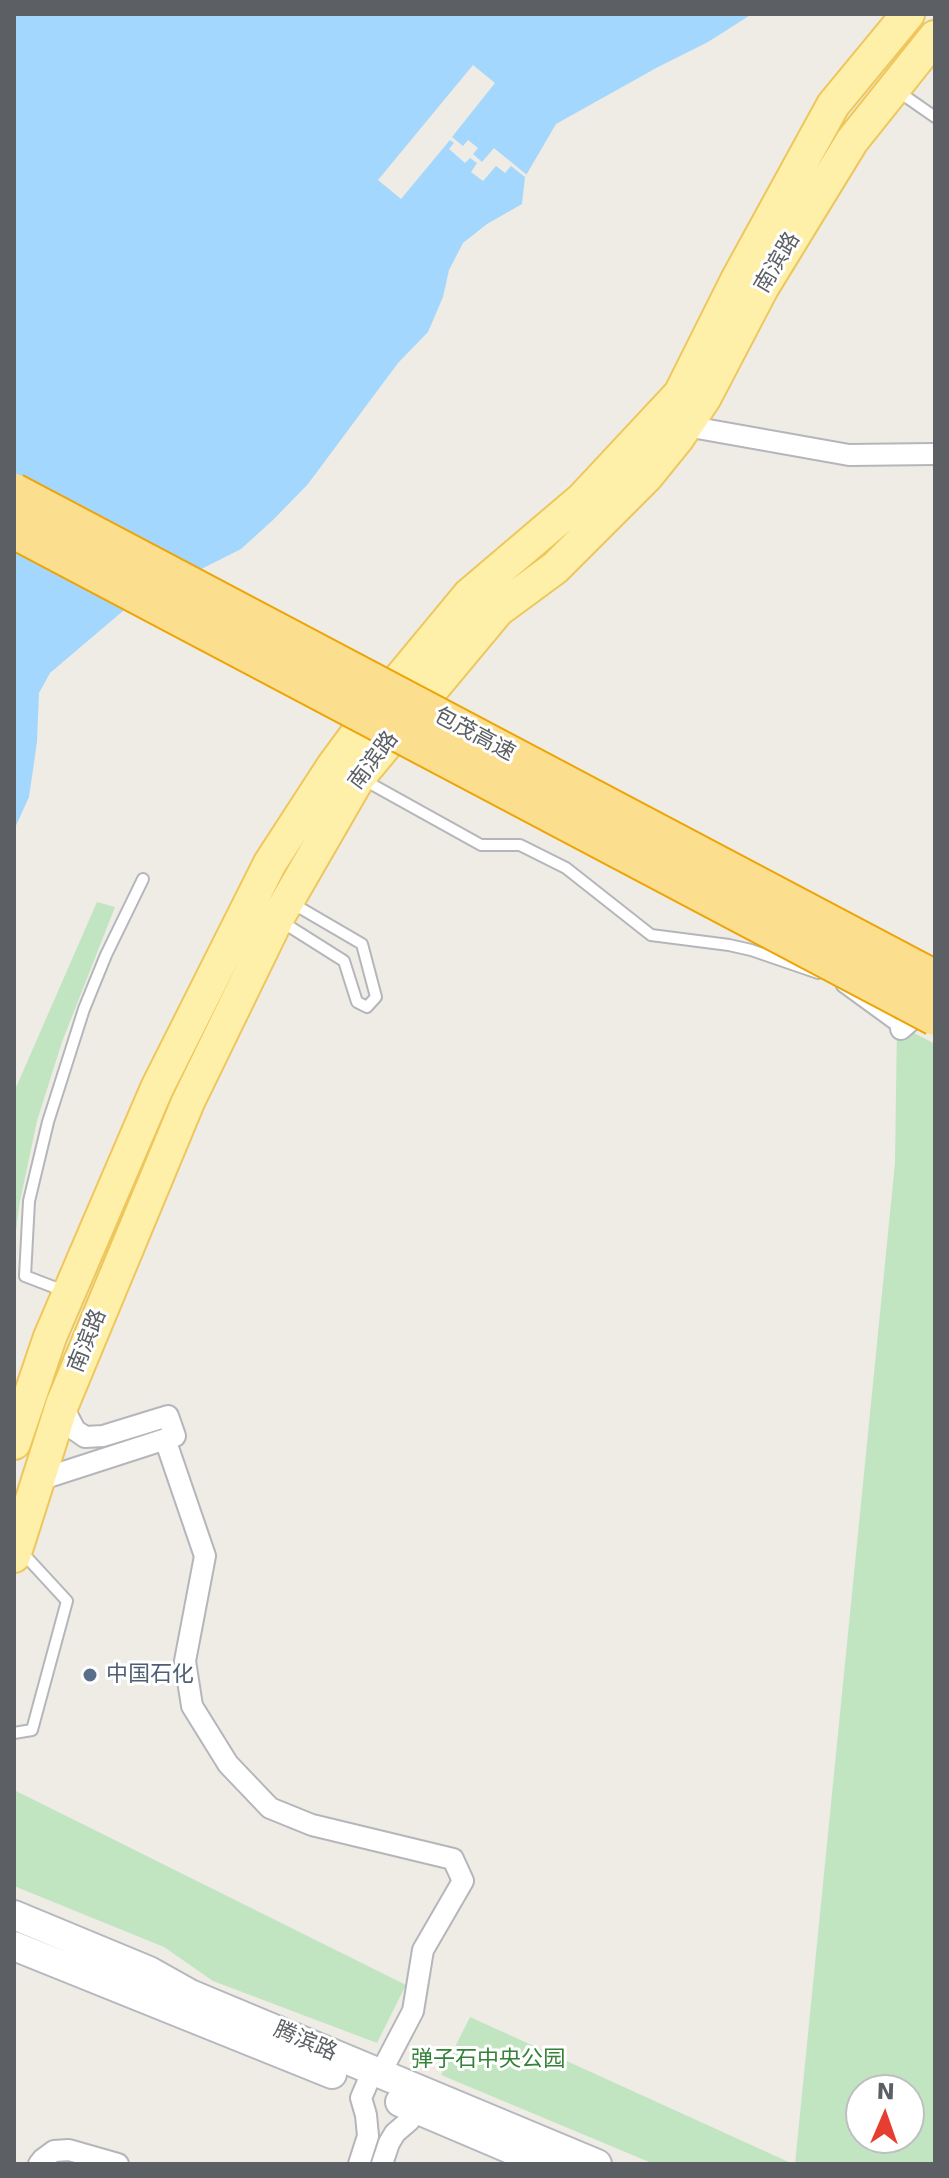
<!DOCTYPE html>
<html>
<head>
<meta charset="utf-8">
<style>
	body { margin:0 }
	#map { position:relative; width:949px; height:2178px; overflow:hidden; background:#eeece4; font-family:"DejaVu Sans",sans-serif }
	canvas { display:block }
	.frame { position:absolute; inset:0; border:16px solid #5c6064; pointer-events:none }
	.north { position:absolute; left:845px; top:2074px; width:80px; height:80px; box-sizing:border-box; background:#fff; border:2px solid #bebfc1; border-radius:50%; rotate:2deg; font-size:22px; font-weight:700; line-height:32px; text-align:center; color:#5c6064 }
	.north::after { content:''; display:block; margin:auto; width:28px; height:36px; background:#e63f31; clip-path:polygon(50% 0,100% 100%,50% 72%,0 100%) }
</style>
</head>
<body>
<div id="map">
<canvas width="949" height="2178"></canvas>
<div class="frame"></div>
<div class="north">N</div>
</div>
<script>
const ctx = document.querySelector('canvas').getContext('2d');
ctx.lineJoin = 'round';
function fillPath(path, color) {
  ctx.fillStyle = color;
  ctx.fill(path, 'evenodd');
}
function toPath(rows) {
  const path = new Path2D();
  for (const r of rows) {
    path.moveTo(r[0], r[1]);
    for (let i = 2; i < r.length; i += 2) path.lineTo(r[i], r[i + 1]);
  }
  return path;
}
function trace(path, color, width, dash) {
  ctx.strokeStyle = color;
  ctx.lineWidth = width;
  ctx.lineCap = dash ? 'butt' : 'round';
  ctx.setLineDash(dash || []);
  ctx.stroke(path);
}
function label(font, color, halo, rows, align = 'center') {
  ctx.font = font + ' "DejaVu Sans","Noto Sans SC",sans-serif';
  ctx.lineWidth = 6;
  ctx.setLineDash([]);
  ctx.textBaseline = 'middle';
  ctx.strokeStyle = halo;
  ctx.fillStyle = color;
  for (const [text, x, y, turn = 0] of rows) {
    ctx.save();
    ctx.translate(x, y);
    ctx.rotate((+turn || 0) * Math.PI / 180);
    ctx.textAlign = isNaN(turn) ? turn : align;
    if (halo) ctx.strokeText(text, 0, 0);
    ctx.fillText(text, 0, 0);
    ctx.restore();
  }
}
fillPath(toPath([
	[97,902,115,907,62,1042,37,1121,19,1206,14,1248,14,1092],
	[897,1024,935,1044,935,2164,795,2164,895,1163],
	[861,2090,909,2090,909,2138,861,2138],
	[14,1790,406,1985,377,2043,213,1981,164,1947,14,1886],
	[470,2017,793,2164,794,2164,654,2164,441,2075]
]), '#c1e5c1');
fillPath(toPath([
	[14,14,752,14,708,42,658,67,556,124,525,177,522,204,487,224,463,243,449,270,443,297,428,332,398,363,308,484,273,520,241,549,130,605,50,673,39,693,37,742,29,797,14,830]
]), '#a4d7fe');
fillPath(toPath([
	[473,65,495,83,452,137,463,146,468,140,478,148,473,154,482,162,494,148,527,175,525,177,511,166,505,173,496,166,483,181,471,172,477,163,470,158,465,163,449,149,454,143,450,140,401,199,378,180]
]), '#eeece4');
const lane = toPath([
	[899,92,935,117],
	[364,780,481,845,520,845,566,868,651,935,729,945,751,950,818,973],
	[279,920,344,961,357,1002,367,1007,376,997,362,944,290,902],
	[842,986,901,1029],
	[64,1291,25,1276,29,1201,48,1122,84,1009,106,955,143,879],
	[14,1733,32,1730,67,1601,20,1550]
]);
const street = toPath([
	[686,426,849,455,935,454],
	[901,1029,927,1006],
	[165,1439,205,1556,185,1661,192,1706,228,1764,270,1808,312,1825,453,1859,463,1881,423,1950,413,2011,380,2074],
	[39,1480,175,1436,168,1416,103,1436,85,1437,75,1430,62,1405],
	[39,2164,43,2159,54,2151,69,2150,118,2164],
	[359,2164,368,2136,366,2115,361,2098,373,2070],
	[382,2164,389,2143,395,2133,409,2121,420,2096]
]);
const secondary = toPath([
	[14,1915,149,1971,190,1994,597,2164],
	[14,1946,332,2074],
	[400,2102,546,2164]
]);
const primary = toPath([
	[14,1443,50,1337,157,1088,270,863,333,766,378,705,469,595,582,499,680,394,737,280,833,105,908,14],
	[14,1556,62,1405,188,1102,277,919,359,777,498,610,555,568,647,476,677,439,705,397,762,288,852,141,935,37]
]);
trace(lane, '#b4b6bb', 14);
trace(street, '#b4b6bb', 24);
trace(secondary, '#b5b8be', 32);
trace(primary, '#efc65c', 36);
trace(lane, '#fff', 10);
trace(street, '#fff', 20);
trace(secondary, '#fff', 28);
trace(primary, '#fef0a9', 32);
const highwayBridge = toPath([
	[14,492,935,979],
	[14,530,935,1017]
]);
trace(highwayBridge, '#eea404', 40, []);
trace(highwayBridge, '#fbdf8e', 36);
for (const [x, y, r, color] of [
	[90,1675,8,"#5c6f8a"]
]) {
  const dot = new Path2D();
  dot.arc(x, y, r, 0, 2 * Math.PI);
  ctx.fillStyle = color;
  ctx.fill(dot);
  trace(dot, '#fff', 3);
}
label('22px', '#5c6064', '#fff', [
	["南滨路",778,263,-59],
	["包茂高速",474,735,28],
	["南滨路",374,761,-53],
	["南滨路",88,1341,-68],
	["腾滨路",305,2042,23]
]);
label('22px', '#4e5e75', '#fff', [
	["中国石化",106,1675]
], 'left');
label('22px', '#358239', '#fff', [
	["弹子石中央公园",488,2060]
]);
</script>
</body>
</html>
